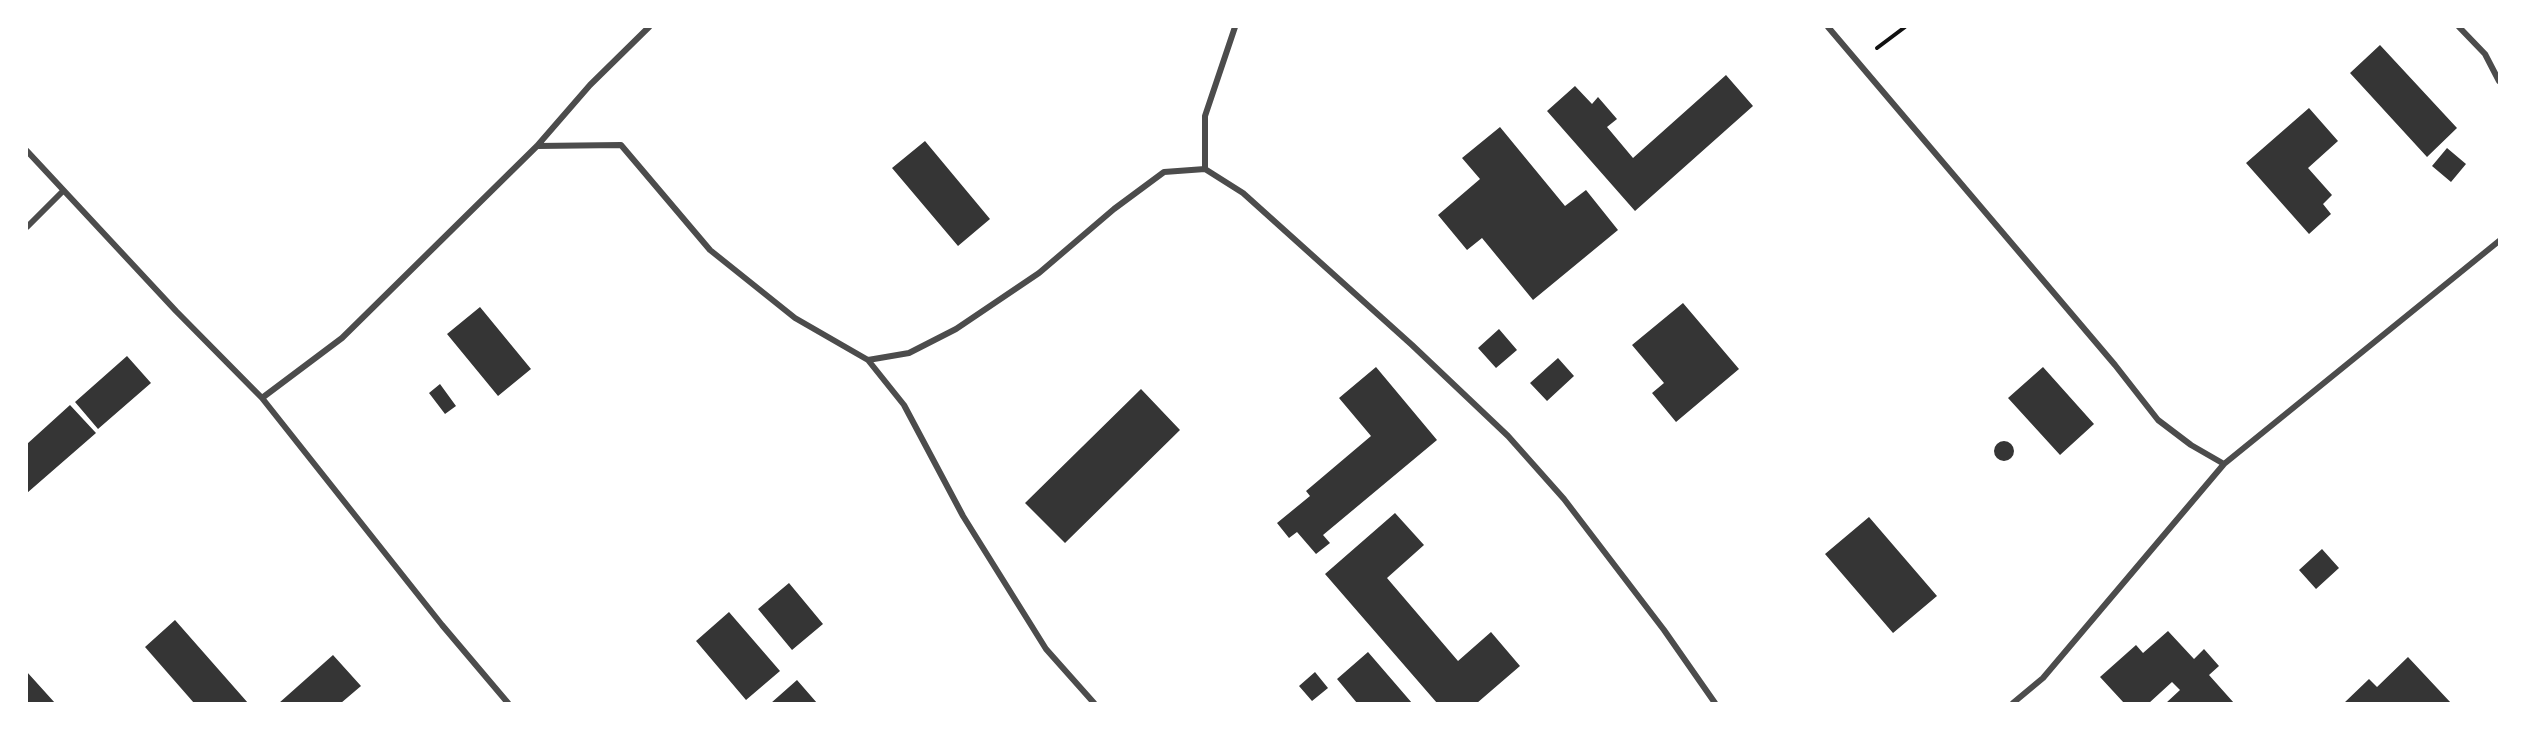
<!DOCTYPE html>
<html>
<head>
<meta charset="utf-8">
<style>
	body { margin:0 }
	#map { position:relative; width:2526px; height:730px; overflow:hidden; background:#fff; font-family:"Exo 2",sans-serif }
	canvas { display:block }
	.frame { position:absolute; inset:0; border:28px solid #fff; pointer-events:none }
</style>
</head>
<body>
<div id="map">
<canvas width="2526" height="730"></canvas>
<div class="frame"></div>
</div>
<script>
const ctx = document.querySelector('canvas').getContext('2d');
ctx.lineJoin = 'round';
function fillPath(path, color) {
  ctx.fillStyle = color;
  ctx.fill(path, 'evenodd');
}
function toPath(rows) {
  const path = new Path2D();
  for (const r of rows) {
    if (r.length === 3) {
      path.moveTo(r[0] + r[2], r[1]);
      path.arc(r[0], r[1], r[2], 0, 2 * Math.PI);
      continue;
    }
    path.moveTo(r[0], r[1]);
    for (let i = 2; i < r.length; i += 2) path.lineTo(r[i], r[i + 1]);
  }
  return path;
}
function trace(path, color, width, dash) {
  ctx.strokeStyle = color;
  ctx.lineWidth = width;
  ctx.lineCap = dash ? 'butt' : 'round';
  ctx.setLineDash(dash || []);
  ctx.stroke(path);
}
fillPath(toPath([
	[2380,45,2457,128,2427,157,2350,73],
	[1726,75,1753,106,1635,211,1547,111,1575,86,1592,104,1598,97,1617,119,1607,127,1633,158],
	[2309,108,2338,141,2308,168,2332,195,2323,204,2331,214,2309,234,2246,163],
	[1500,127,1565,206,1586,190,1618,230,1533,300,1482,238,1467,250,1438,215,1480,179,1462,158],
	[925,141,990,219,958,246,892,168],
	[2447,148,2466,164,2451,182,2432,166],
	[1683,303,1739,369,1676,422,1652,393,1664,383,1632,345],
	[480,307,531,369,498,396,447,334],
	[1499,329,1517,350,1496,368,1478,348],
	[127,356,151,383,98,429,75,402],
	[1558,358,1574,376,1547,401,1530,383],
	[1376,367,1437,440,1323,535,1330,543,1316,554,1297,532,1289,538,1277,523,1310,496,1306,491,1371,436,1339,398],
	[2043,367,2094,424,2060,455,2008,398],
	[440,384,456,406,445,414,429,393],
	[1141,389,1180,430,1065,543,1025,503],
	[70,405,96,433,27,493,27,444],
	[2004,451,10],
	[1395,513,1424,545,1387,578,1458,661,1491,632,1520,666,1477,703,1437,703,1325,574],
	[1869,517,1937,596,1893,633,1825,554],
	[2322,549,2339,568,2316,589,2299,570],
	[789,583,823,624,792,650,758,609],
	[729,612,780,671,746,700,696,641],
	[175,620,248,703,194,703,145,647],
	[2168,631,2194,659,2204,649,2219,666,2209,675,2234,703,2166,703,2180,690,2172,682,2149,703,2124,703,2100,677,2136,645,2143,653],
	[1368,652,1412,703,1357,703,1337,679],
	[333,655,361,686,341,703,279,703],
	[2408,657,2451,703,2344,703,2369,679,2377,687],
	[27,672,55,703,27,703],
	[1315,672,1328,688,1312,701,1299,686],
	[797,680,817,703,771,703]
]), '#353535');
trace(toPath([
	[1877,48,1905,27]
]), '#111', 4);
trace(toPath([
	[1828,27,2115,365,2158,420,2191,445,2224,464],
	[2459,27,2485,54,2499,81],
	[537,146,621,145,710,250,795,318,868,360,909,353,956,329,1039,273,1114,209,1164,172,1205,169,1243,193,1412,345,1508,436,1564,499,1664,630,1715,703],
	[27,151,176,311,262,398,442,625,508,703],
	[1205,169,1205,116,1235,27],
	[27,227,63,191],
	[868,360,904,405,963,516,1046,649,1094,703],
	[262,398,342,338,537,146,590,85,649,27],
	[2013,703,2043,678,2224,464,2499,241]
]), '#4c4c4c', 6);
</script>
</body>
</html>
